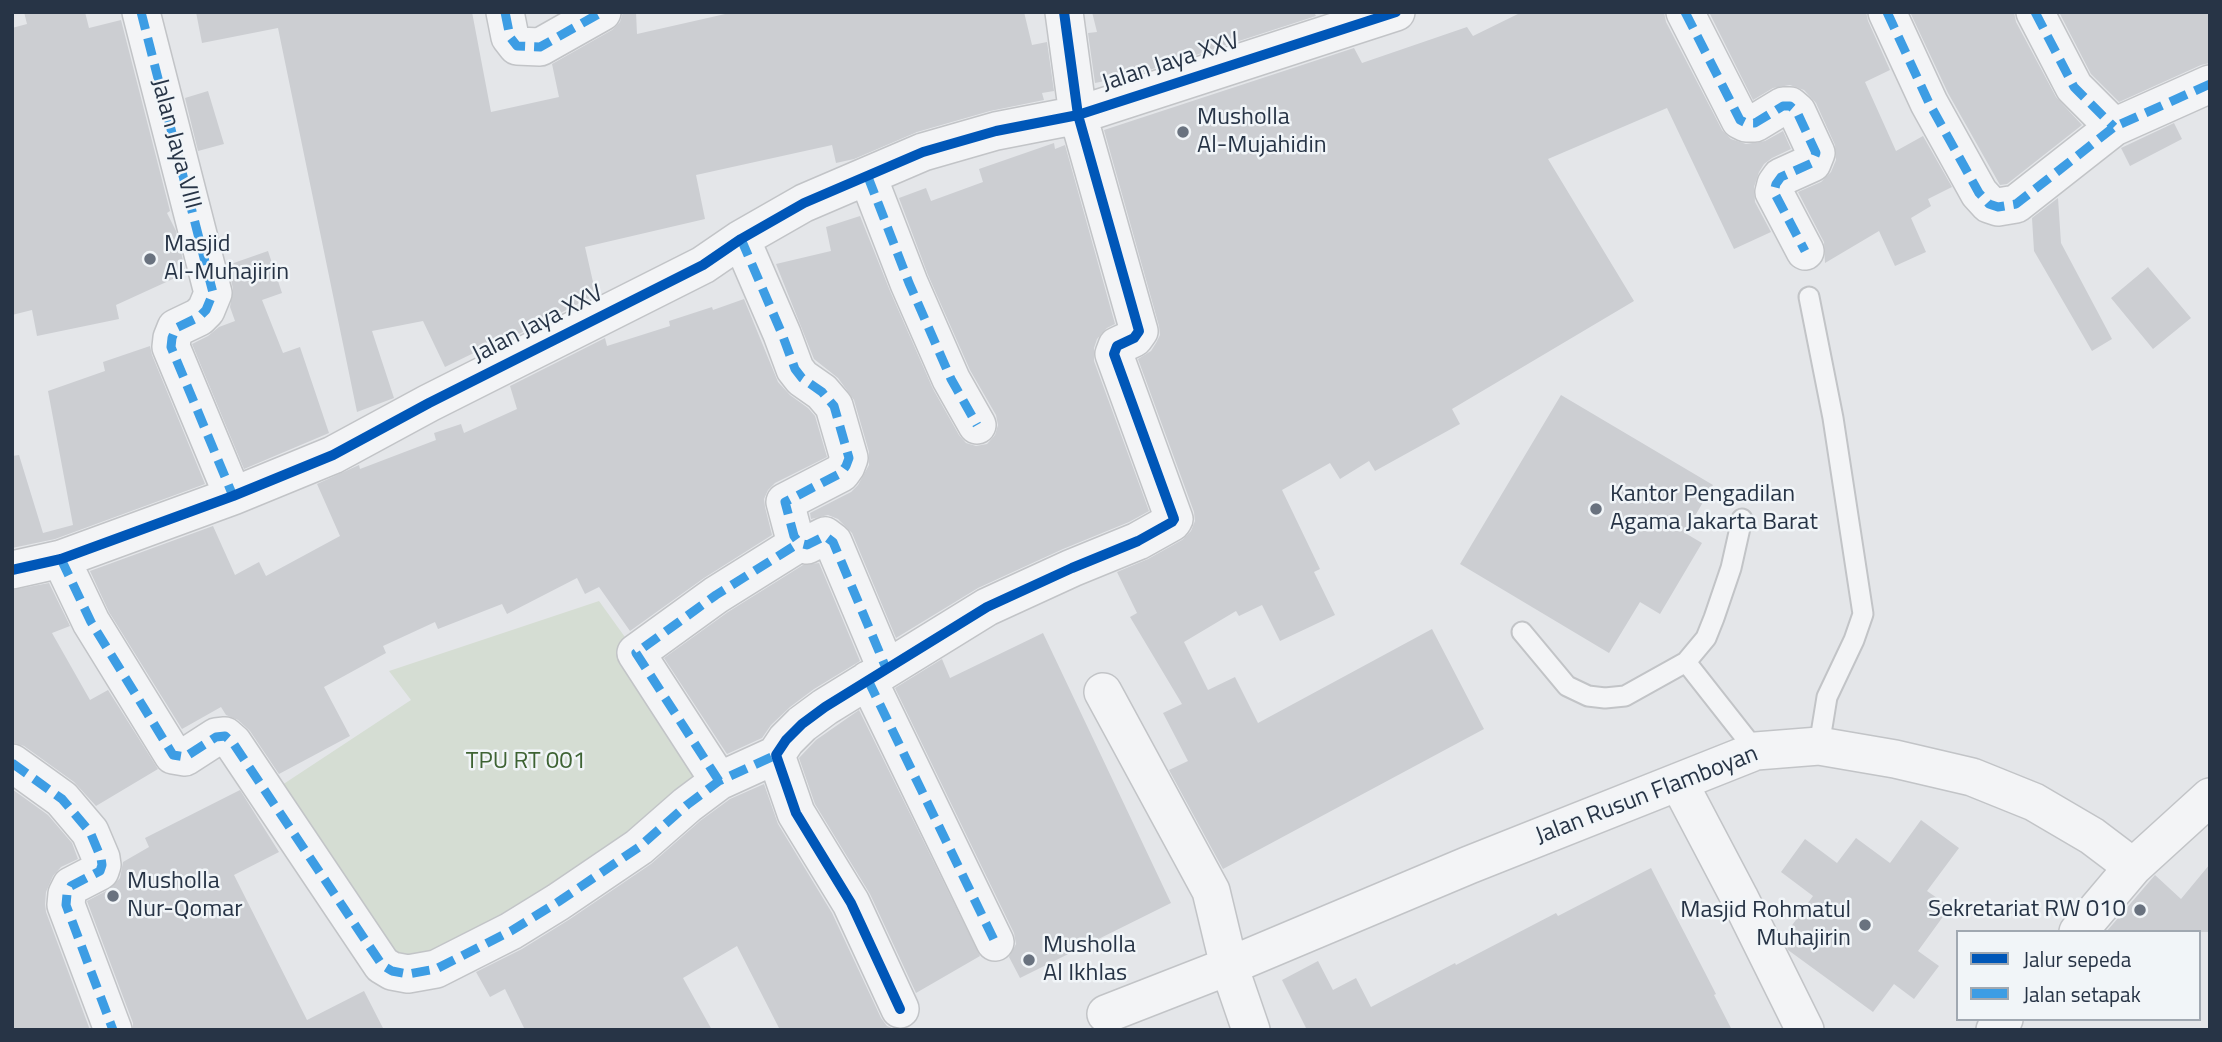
<!DOCTYPE html>
<html>
<head>
<meta charset="utf-8">
<style>
	body { margin:0 }
	#map { position:relative; width:2222px; height:1042px; overflow:hidden; background:#e4e6e9; font-family:"Titillium Web",sans-serif }
	canvas { display:block }
	.frame { position:absolute; inset:0; border:14px solid #273446; pointer-events:none }
	.legend { position:absolute; left:1956px; top:930px; width:245px; height:91px; box-sizing:border-box; background:#f1f5f8; border:2px solid #a0a8b1; margin:0; padding:9px 12px; list-style:none; font-size:21px; color:#273446 }
	.legend li { display:flex; align-items:center; gap:14px; height:35px }
	.legend b { width:35px; border:2px solid #a0a8b1 }
</style>
</head>
<body>
<div id="map">
<canvas width="2222" height="1042"></canvas>
<div class="frame"></div>
<ul class="legend">
<li><b style="height:9px;background:#0057b8"></b>Jalur sepeda</li>
<li><b style="height:9px;background:#3d9de4"></b>Jalan setapak</li>
</ul>
</div>
<script>
const ctx = document.querySelector('canvas').getContext('2d');
ctx.lineJoin = 'round';
function fillPath(path, color) {
  ctx.fillStyle = color;
  ctx.fill(path, 'evenodd');
}
function toPath(rows) {
  const path = new Path2D();
  for (const r of rows) {
    path.moveTo(r[0], r[1]);
    for (let i = 2; i < r.length; i += 2) path.lineTo(r[i], r[i + 1]);
  }
  return path;
}
function trace(path, color, width, dash) {
  ctx.strokeStyle = color;
  ctx.lineWidth = width;
  ctx.lineCap = dash ? 'butt' : 'round';
  ctx.setLineDash(dash || []);
  ctx.stroke(path);
}
function label(font, color, halo, rows, align = 'center') {
  ctx.font = font + ' "Titillium Web",sans-serif';
  ctx.lineWidth = 5;
  ctx.setLineDash([]);
  ctx.textBaseline = 'middle';
  ctx.strokeStyle = halo;
  ctx.fillStyle = color;
  for (const [text, x, y, turn = 0] of rows) {
    ctx.save();
    ctx.translate(x, y);
    ctx.rotate((+turn || 0) * Math.PI / 180);
    ctx.textAlign = isNaN(turn) ? turn : align;
    if (halo) ctx.strokeText(text, 0, 0);
    ctx.fillText(text, 0, 0);
    ctx.restore();
  }
}
fillPath(toPath([
	[599,601,727,779,408,991,279,787,411,700,389,671]
]), '#d5ddd3');
fillPath(toPath([
	[24,12,85,12,89,28,121,20,170,211,167,213,176,231,186,273,116,305,119,319,37,336,32,310,12,315,12,28,27,24],
	[196,12,472,12,491,112,559,97,552,64,612,30,620,22,623,12,636,12,637,34,734,12,1024,12,1032,45,1047,42,1054,91,1042,93,1044,100,990,111,917,132,854,159,836,163,832,145,696,175,705,219,585,247,596,295,489,349,488,346,445,367,423,321,372,331,394,398,357,412,278,28,202,43],
	[1092,12,1314,12,1316,16,1134,75,1095,83,1088,33,1097,32],
	[1522,12,1664,12,1666,22,1722,130,1731,139,1746,144,1765,141,1783,131,1791,149,1772,158,1764,164,1759,172,1754,187,1755,202,1771,232,1734,249,1667,108,1548,159,1634,301,1452,409,1460,424,1375,471,1369,461,1340,479,1330,463,1282,490,1320,569,1314,572,1335,615,1280,641,1262,605,1239,616,1236,611,1184,642,1208,690,1235,677,1258,723,1432,629,1484,729,1223,869,1169,770,1188,761,1163,713,1182,704,1130,617,1137,613,1117,572,1148,559,1182,540,1191,531,1195,521,1194,512,1138,359,1151,351,1156,343,1160,335,1159,326,1104,130,1354,48,1362,63,1467,27,1473,36],
	[1709,12,1866,12,1868,21,1890,70,1865,82,1896,151,1923,136,1952,187,1928,199,1931,206,1911,218,1926,252,1895,266,1879,231,1825,263,1824,242,1798,192,1821,182,1831,172,1836,160,1835,145,1816,103,1804,90,1790,85,1773,88,1753,100],
	[1910,12,2014,12,2016,22,2056,97,2082,125,2007,184,2000,185,1948,93],
	[2059,12,2210,12,2210,63,2201,65,2119,102,2091,74],
	[208,91,224,144,198,151,185,98],
	[2174,123,2182,139,2130,166,2121,148],
	[1054,143,1055,149,1065,145,1115,324,1107,328,1097,339,1094,348,1094,361,1149,511,1129,522,1063,549,978,588,896,638,852,533,838,519,828,515,811,519,810,513,851,492,858,485,869,465,869,452,854,400,838,378,814,359,776,264,831,251,826,227,860,216,890,291,933,389,959,435,966,443,976,446,987,444,995,435,998,425,996,415,970,370,928,275,899,198,926,188,931,201,983,182,979,169],
	[2058,198,2061,243,2112,339,2092,351,2034,251,2032,218],
	[268,251,282,293,262,300,283,353,300,347,329,433,244,469,192,344,208,336,219,327,235,321,230,307,233,289,228,265],
	[2148,267,2191,318,2153,349,2111,298],
	[744,299,778,382,790,395,808,408,815,416,827,457,775,483,768,490,764,499,765,507,772,535,704,578,630,631,599,587,585,594,577,578,507,614,502,604,438,629,435,622,383,646,386,653,324,687,350,736,279,774,250,731,238,720,226,715,221,707,182,729,109,612,90,571,213,526,235,575,259,562,266,576,340,536,317,484,359,465,360,469,436,440,434,433,461,424,464,433,517,409,510,386,605,338,607,346,670,326,669,321,712,307,713,310],
	[150,346,152,355,205,484,55,539,12,548,12,456,19,455,43,533,73,525,48,391,105,371,103,362],
	[1561,395,1713,485,1685,533,1702,543,1660,614,1640,602,1609,653,1460,564],
	[819,563,860,661,814,689,790,707,771,725,762,738,727,754,664,658,728,612,803,565],
	[49,583,70,626,52,633,90,700,108,690,158,769,96,806,74,782,24,746,12,742,12,590],
	[1043,633,1171,903,1020,978,1009,957,1016,944,1014,933,895,688,942,659,950,678],
	[859,710,980,956,916,993,870,894,815,804,799,758,816,740],
	[764,784,778,824,832,913,881,1018,887,1026,897,1030,780,1030,737,946,683,978,712,1030,525,1030,505,989,490,997,476,972,522,949,570,919,651,864,700,821,730,799],
	[12,789,48,815,72,843,78,859,61,867,53,876,46,892,45,904,46,912,90,1030,12,1030],
	[240,790,279,852,234,875,307,1020,364,991,384,1030,133,1030,133,1023,87,901,110,889,120,878,123,862,149,847,145,838],
	[1921,820,1959,848,1927,891,1950,907,1918,951,1939,966,1914,999,1894,984,1873,1012,1788,950,1783,938,1813,896,1781,872,1805,839,1837,863,1856,838,1890,863],
	[2210,864,2210,932,2106,932,2155,875,2181,899],
	[1651,868,1716,994,1714,995,1732,1030,1307,1030,1282,980,1318,961,1333,990,1356,978,1371,1007,1455,963,1456,965,1556,913,1558,916]
]), '#ccced2');
const lane = toPath([
	[1809,297,1833,418,1863,614,1854,640,1827,697,1819,746],
	[1522,632,1567,686,1588,696,1605,698,1625,696,1686,662,1756,751],
	[1686,662,1706,638,1714,618,1731,568,1742,519]
]);
const street = toPath([
	[141,12,213,293,206,310,199,317,176,328,172,338,171,347,233,496],
	[505,12,510,37,517,46,540,47,602,12],
	[1685,12,1740,120,1746,123,1755,123,1783,106,1790,106,1797,112,1816,153,1812,163,1781,177,1776,184,1774,192,1805,251],
	[1887,12,1929,103,1979,193,1989,204,1998,207,2016,204,2114,127,2210,84],
	[2035,12,2074,87,2114,127],
	[868,177,909,283,951,379,977,425],
	[741,239,782,334,795,369,802,378,822,392,834,406,849,458,846,466,841,473,785,502,794,536,799,543,807,545,825,536,833,542,886,668],
	[61,559,91,622,173,755,185,757,216,737,225,736,233,743,382,965,392,971,408,974,436,969,511,931,558,902,639,847,687,805,719,781,776,755],
	[12,570,61,559,233,496,333,455,429,403,703,265,741,239,804,203,923,152,996,131,1078,115,1396,12],
	[868,680,995,942],
	[1103,692,1211,891,1229,966,1251,1030],
	[12,763,62,799,90,832,101,858,102,865,100,871,71,886,67,894,66,905,113,1030],
	[719,781,636,653,716,595,799,543],
	[1679,783,1739,897,1805,1030],
	[2078,932,2133,867,2210,797],
	[900,1009,851,903,796,813,776,755,786,740,802,724,825,707,987,607,1072,568,1138,541,1172,522,1174,519,1114,354,1117,346,1134,338,1139,331,1078,115,1064,12],
	[1106,1014,1229,966,1469,865,1756,751,1819,746,1895,759,1972,777,2034,802,2092,836,2133,867],
	[1995,1030,2004,1019]
]);
trace(lane, '#c2c4c7', 23);
trace(street, '#c2c4c7', 40);
trace(lane, '#f3f4f6', 19);
trace(street, '#f3f4f6', 37);
trace(toPath([
	[141,12,213,293,206,310,199,317,176,328,172,338,171,347,233,496],
	[505,12,510,37,517,46,540,47,602,12],
	[1685,12,1740,120,1746,123,1755,123,1783,106,1790,106,1797,112,1816,153,1812,163,1781,177,1776,184,1774,192,1805,251],
	[1887,12,1929,103,1979,193,1989,204,1998,207,2016,204,2114,127,2210,84],
	[2035,12,2074,87,2114,127],
	[868,177,909,283,951,379,977,425],
	[741,239,782,334,795,369,802,378,822,392,834,406,849,458,846,466,841,473,785,502,794,536,799,543,807,545,825,536,833,542,886,668],
	[61,559,91,622,173,755,185,757,216,737,225,736,233,743,382,965,392,971,408,974,436,969,511,931,558,902,639,847,687,805,719,781,776,755],
	[868,680,995,942],
	[12,763,62,799,90,832,101,858,102,865,100,871,71,886,67,894,66,905,113,1030],
	[719,781,636,653,716,595,799,543]
]), '#3d9de4', 9, [18, 9]);
trace(toPath([
	[12,570,61,559,233,496,333,455,429,403,703,265,741,239,804,203,923,152,996,131,1078,115,1396,12],
	[900,1009,851,903,796,813,776,755,786,740,802,724,825,707,987,607,1072,568,1138,541,1172,522,1174,519,1114,354,1117,346,1134,338,1139,331,1078,115,1064,12]
]), '#0057b8', 10);
for (const [x, y, r, color] of [
	[1183,132,7,"#69727f"],
	[150,259,7,"#69727f"],
	[1596,509,7,"#69727f"],
	[113,896,7,"#69727f"],
	[2140,910,7,"#69727f"],
	[1865,925,7,"#69727f"],
	[1029,960,7,"#69727f"]
]) {
  const dot = new Path2D();
  dot.arc(x, y, r, 0, 2 * Math.PI);
  ctx.fillStyle = color;
  ctx.fill(dot);
  trace(dot, '#f1f5f8', 2.5);
}
label('24px', '#273446', '#f1f5f8', [
	["Jalan Jaya XXV",1171,63,-18],
	["Jalan Jaya VIII",175,144,75],
	["Jalan Jaya XXV",538,325,-27],
	["Jalan Rusun Flamboyan",1647,796,-21]
]);
label('24px', '#273446', '#f1f5f8', [
	["Musholla",1197,118],
	["Al-Mujahidin",1197,146],
	["Masjid",164,245],
	["Al-Muhajirin",164,273],
	["Kantor Pengadilan",1610,495],
	["Agama Jakarta Barat",1610,523],
	["Musholla",127,882],
	["Nur-Qomar",127,910],
	["Sekretariat RW 010",2126,910,"right"],
	["Masjid Rohmatul",1851,911,"right"],
	["Muhajirin",1851,939,"right"],
	["Musholla",1043,946],
	["Al Ikhlas",1043,974]
], 'left');
label('24px', '#3e6333', '#f1f5f8', [
	["TPU RT 001",526,762]
]);
</script>
</body>
</html>
